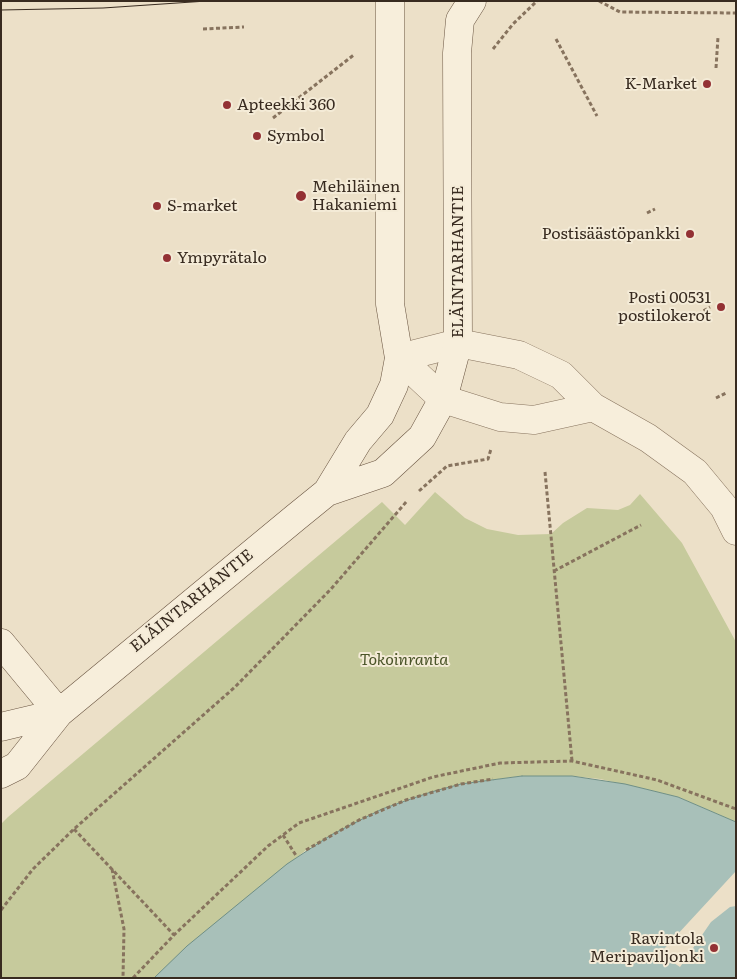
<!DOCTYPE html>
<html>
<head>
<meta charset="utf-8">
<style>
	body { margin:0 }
	#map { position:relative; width:737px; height:979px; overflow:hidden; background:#ece0c8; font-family:Literata,serif }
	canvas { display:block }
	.frame { position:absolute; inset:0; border:2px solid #382b20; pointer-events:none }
</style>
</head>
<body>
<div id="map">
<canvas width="737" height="979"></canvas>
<div class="frame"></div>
</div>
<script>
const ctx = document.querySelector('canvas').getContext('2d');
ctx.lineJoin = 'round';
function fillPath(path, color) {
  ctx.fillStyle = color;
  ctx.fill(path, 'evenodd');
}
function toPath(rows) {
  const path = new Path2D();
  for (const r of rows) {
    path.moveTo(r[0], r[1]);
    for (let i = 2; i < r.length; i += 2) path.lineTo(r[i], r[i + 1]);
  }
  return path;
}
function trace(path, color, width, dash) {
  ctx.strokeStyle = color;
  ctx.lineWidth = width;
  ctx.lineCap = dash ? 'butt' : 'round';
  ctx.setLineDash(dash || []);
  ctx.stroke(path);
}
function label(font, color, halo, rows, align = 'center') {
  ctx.font = font + ' Literata,serif';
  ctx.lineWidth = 4;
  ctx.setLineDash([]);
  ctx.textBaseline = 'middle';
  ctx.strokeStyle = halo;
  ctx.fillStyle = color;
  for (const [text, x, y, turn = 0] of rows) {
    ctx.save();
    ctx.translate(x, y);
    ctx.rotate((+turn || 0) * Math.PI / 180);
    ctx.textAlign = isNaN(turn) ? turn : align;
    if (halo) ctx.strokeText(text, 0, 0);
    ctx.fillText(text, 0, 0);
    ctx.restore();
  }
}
fillPath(toPath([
	[435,492,465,518,487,529,518,535,551,534,563,523,587,508,618,510,630,505,640,494,682,543,736,642,736,822,678,797,600,779,572,776,522,776,461,784,406,800,382,809,306,850,154,978,1,978,1,824,8,817,382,502,405,525]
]), '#c6ca9c');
const water = toPath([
	[522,776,572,776,625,784,678,797,736,822,736,978,154,978,187,946,287,864,331,835,382,809,431,792,461,784,522,776]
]);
fillPath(water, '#a8c0b9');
trace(water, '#6f8f86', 1);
fillPath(toPath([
	[736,871,736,906,730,907,711,922,680,967,671,961,673,958,664,949]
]), '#ece0c8');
const street = toPath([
	[399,358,458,343,519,355,561,375,593,407,648,438,695,472,724,507,736,531],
	[399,358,443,399,500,417,534,420,593,407]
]);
const secondary = toPath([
	[327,492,358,441,380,415,394,385,399,358,390,304,390,1],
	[1,643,59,713],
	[1,727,59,713],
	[1,774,17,766,59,713,295,518,327,492,383,473,422,437,443,399,458,343,457,53,460,20,472,1]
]);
trace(street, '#87735e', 29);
trace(secondary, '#695441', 29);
trace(toPath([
	[599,1,620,12,736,13],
	[203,29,244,27],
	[556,39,597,116],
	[493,49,513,24,537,1],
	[716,68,718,37],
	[273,118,355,54],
	[647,213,655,209],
	[698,314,710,307],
	[716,398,726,393],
	[545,472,572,761],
	[419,491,447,466,488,459,491,449],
	[554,571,641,525],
	[74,829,174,935],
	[283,835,297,857],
	[306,850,359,820,406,800,461,784,493,779],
	[112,869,124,929,123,978],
	[1,910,33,869,74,829,235,687,331,589,407,501],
	[133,978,174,935,268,846,299,823,433,777,500,763,572,761,657,780,736,809]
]), '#87735e', 3, [4, 2.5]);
trace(street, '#f7eedb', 28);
trace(secondary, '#f7eedb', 28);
trace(toPath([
	[1,10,103,8,207,1]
]), '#382b20', 1);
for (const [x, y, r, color] of [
	[707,84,5,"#933134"],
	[227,105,5,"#933134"],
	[257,136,5,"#933134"],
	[301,196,6,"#933134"],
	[157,206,5,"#933134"],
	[690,234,5,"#933134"],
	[167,258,5,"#933134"],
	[721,307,5,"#933134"],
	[714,948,5,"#933134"]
]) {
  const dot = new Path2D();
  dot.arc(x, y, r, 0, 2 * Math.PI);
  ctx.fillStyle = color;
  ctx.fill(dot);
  trace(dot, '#f4ebd7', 2);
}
label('16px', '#382b20', '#f4ebd7', [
	["K-Market",697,84,"right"],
	["Apteekki 360",237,105],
	["Symbol",267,136],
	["Mehiläinen",312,187],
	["Hakaniemi",312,205],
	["S-market",167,206],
	["Postisäästöpankki",680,234,"right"],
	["Ympyrätalo",177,258],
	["Posti 00531",711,298,"right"],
	["postilokerot",711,316,"right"],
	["Ravintola",704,939,"right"],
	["Meripaviljonki",704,957,"right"]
], 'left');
label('16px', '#382b20', '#f4ebd7', [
	["ELÄINTARHANTIE",458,262,-90],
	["ELÄINTARHANTIE",192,601,-39]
]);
label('italic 16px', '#4a5428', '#f4ebd7', [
	["Tokoinranta",404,660]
]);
</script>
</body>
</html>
